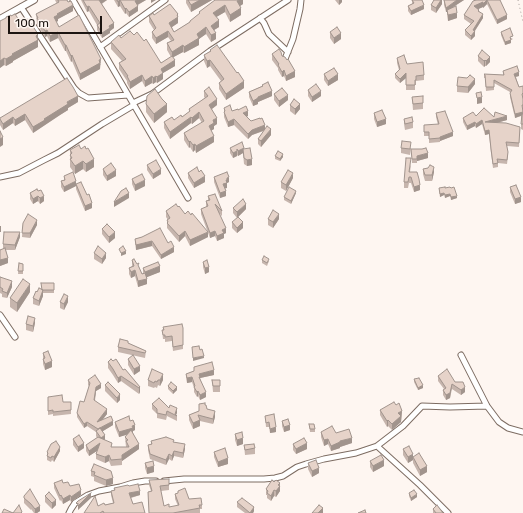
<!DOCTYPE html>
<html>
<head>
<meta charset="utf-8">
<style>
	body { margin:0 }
	#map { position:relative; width:523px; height:513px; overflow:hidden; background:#fef6f1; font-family:Rubik,sans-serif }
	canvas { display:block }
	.scale { position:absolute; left:8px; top:16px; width:94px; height:18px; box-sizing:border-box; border:2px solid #1c1511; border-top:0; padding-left:5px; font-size:12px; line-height:14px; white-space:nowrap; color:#1c1511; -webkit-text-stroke:3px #fef6f1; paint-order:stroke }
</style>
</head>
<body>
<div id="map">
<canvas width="523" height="513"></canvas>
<div class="scale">100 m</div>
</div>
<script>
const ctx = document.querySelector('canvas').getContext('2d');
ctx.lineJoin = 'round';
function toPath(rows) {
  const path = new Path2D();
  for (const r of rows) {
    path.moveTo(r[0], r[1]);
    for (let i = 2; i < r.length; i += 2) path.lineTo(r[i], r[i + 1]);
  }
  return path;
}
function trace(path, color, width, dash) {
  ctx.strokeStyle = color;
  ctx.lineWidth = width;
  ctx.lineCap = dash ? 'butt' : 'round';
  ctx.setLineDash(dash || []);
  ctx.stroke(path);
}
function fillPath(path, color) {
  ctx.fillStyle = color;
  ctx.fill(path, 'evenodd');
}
const minor = toPath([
	[73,0,188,198],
	[21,7,74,88,79,93,88,98,128,95],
	[260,18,264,23,269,34,288,52],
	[100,47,165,0],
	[285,59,293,39,300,9,301,0],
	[133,103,152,94,210,51,288,0],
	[0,177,19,173,44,160,58,153,102,124,134,105],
	[0,315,15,337],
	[461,355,487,406,499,422,508,428,523,432],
	[377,446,420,485,448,513],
	[164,481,184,479,264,479,275,478,283,476,297,467,306,464,324,459,356,453,377,446,403,426,422,406,450,407,487,406],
	[69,513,71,509,75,503,88,495,99,491,120,487,133,483,145,481,156,481]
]);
const tertiary = toPath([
	[0,19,34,0]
]);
trace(minor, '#7d6c62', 7);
trace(tertiary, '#7d6c62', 8);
trace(toPath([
	[518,0,523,22]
]), '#a8a09c', 1, [1, 3]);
trace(minor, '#fff', 5);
trace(tertiary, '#fff', 6);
fillPath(toPath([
	[55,0,67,0,73,11,58,19,58,21,56,22,59,27,101,65,100,65,100,69,80,80,72,61,71,62,66,51,65,51,58,38,50,42,47,36,45,37,37,24,36,14,57,4],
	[81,0,107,0,102,4,114,28,110,31,110,33,102,38,97,30,97,25,89,11,87,12],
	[114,0,146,0,138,5,138,11,129,17,126,13,125,14,120,6,118,7],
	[186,0,212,0,191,12,186,3],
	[243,0,243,4,240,6,241,15,230,22,225,12,216,17,219,27,214,30,216,39,211,42,206,34,199,39,199,45,184,53,183,52,173,57,175,66,163,73,163,79,157,83,156,82,153,84,152,83,145,87,142,81,130,89,127,83,127,81,119,69,119,63,122,61,111,49,111,42,121,38,134,35,161,63,171,57,167,50,167,43,171,41,168,37,156,44,152,38,152,32,154,30,149,22,149,16,154,15,178,21,178,23,172,27,174,32,190,22,190,21,199,14,199,12],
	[335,0,342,0,342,2,339,5],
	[412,0,424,9,411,15,408,11,408,6,412,4],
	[442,0,442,4,436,13,431,10,431,5],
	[444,0,464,0,453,7,457,18,448,21,447,15,447,12,446,12,444,5],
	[476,0,500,0,507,19,497,24,487,4,483,8,483,7,478,9,483,18,475,31,475,36,471,40,465,35,465,30,471,24,464,19,464,15],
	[11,16,21,23,38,34,38,47,13,61,13,62,6,66,4,65,0,68],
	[330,32,341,39,334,44,330,38],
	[501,32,513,39,511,40,511,43,505,45,501,35],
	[210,50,244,88,226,100,219,89,219,83,221,81,210,66,207,68,204,61,204,55,210,51],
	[272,54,282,56,295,77,286,81,284,76,282,77,278,70,278,68,272,60],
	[478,56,490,62,486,66,485,66,484,67,478,61],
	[397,58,424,75,424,80,416,81,416,85,415,85,415,90,406,90,406,78,400,83,395,78,395,74,399,70,397,63],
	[503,71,519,76,516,77,519,87,523,86,523,130,521,129,521,116,515,118,510,97,510,92,494,83,494,90,486,91,485,78,484,78,484,74,503,75],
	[324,74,338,80,328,86,324,80],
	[475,84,468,93,457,92,457,86],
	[262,85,272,96,258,102,258,104,253,106,249,97,249,92,262,86],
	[308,90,321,96,312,102,308,96],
	[204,91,217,105,212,109,217,124,214,126,214,129,211,131,214,142,196,153,195,150,193,152,190,147,189,148,184,140,184,133,202,123,199,118,192,124,191,123,170,139,164,128,164,122,174,120,182,117,189,112,189,109,205,98,204,97],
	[274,94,288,100,279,107,274,100],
	[412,97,423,103,423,109,413,110],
	[162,99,167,112,154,123,146,112,146,104],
	[78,102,68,108,68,110,60,115,33,133,25,120,15,126,13,123,3,130,0,125,0,118],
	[290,105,300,109,295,115,290,111],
	[224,108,232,111,238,110,248,116,246,117,251,121,265,129,271,135,261,147,258,144,258,139,264,131,252,135,248,139,234,125,228,127,224,117],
	[374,113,386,124,377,127,374,119],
	[436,113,453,136,440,141,440,142,429,143,429,136,424,136,424,125,438,125,436,117],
	[476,116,494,117,507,120,497,123,520,127,519,147,507,146,508,156,507,164,498,163,498,167,493,168,491,153,489,134,485,135,482,124,476,128,475,126,467,130,463,122,463,118],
	[404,119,413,122,413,128,405,130,404,124],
	[230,148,244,149,252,165,247,166,244,164,243,153,238,156,237,155,237,156,233,158,230,153],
	[401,148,411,148,410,155,401,153],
	[411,149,428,158,417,161,417,163,412,163],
	[70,150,94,167,86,172,83,169,75,174,70,167],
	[275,156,283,157,280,161,275,159],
	[411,164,410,172,420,190,414,192,411,183,409,183,408,188,404,188,404,182],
	[147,165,161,174,153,179,147,170],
	[428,168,434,172,432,181,425,181,423,174,423,169],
	[103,169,116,176,107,181,103,175],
	[199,172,205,182,194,188,188,178,188,173],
	[64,176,76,184,92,208,85,211,76,189,76,186,64,192,61,187,61,181,64,180],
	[214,177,229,182,227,183,227,188,225,188,226,196,220,198,214,182],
	[293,178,286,191,281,188,281,182],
	[132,179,145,186,135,191,132,184],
	[510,187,521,202,515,204,510,192],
	[439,188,445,188,457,198,451,200,450,196,445,198,444,195,440,197,439,191],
	[37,189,44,201,40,204,38,201,33,204,30,199,30,193],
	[296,193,291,204,284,200,284,197],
	[208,196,222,211,222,216,219,213,226,233,224,234,224,238,217,241,215,236,210,238,201,214,201,209,206,207,206,201,208,200],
	[178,207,208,237,190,246,185,236,179,242,167,228,167,220,168,220,166,217,166,211],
	[233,208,246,209,237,218,233,213],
	[268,219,279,219,273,228,268,225],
	[232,222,243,228,237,233,232,228],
	[23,223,37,225,30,238,22,237],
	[102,229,115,238,109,243,102,234],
	[20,237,15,250,6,250,8,263,0,266,0,250,3,249,3,244],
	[142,237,174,252,161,259,152,246,136,250,135,243,135,239],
	[94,253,106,258,102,264,94,259],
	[132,260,139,267,142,274,143,273,143,268,160,272,146,277,147,284,138,287,135,276,131,278,129,274,129,268,132,266],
	[262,260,269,261,267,266,262,263],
	[203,262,209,272,205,274,203,267],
	[19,263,23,264,23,274,18,274],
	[0,277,12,287,7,298,2,297,2,294,0,293],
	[41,283,54,283,54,293,43,293,43,296,39,306,33,304,33,298,37,292,42,290],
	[30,292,17,312,10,307,10,298],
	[60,302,68,302,64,310,60,308],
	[35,323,33,332,26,330,26,324],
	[163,327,183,328,183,349,173,351,172,341,165,342,165,339,163,339,162,330,163,330],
	[128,343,146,351,145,358,118,352,118,347],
	[43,353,52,367,45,370,43,364],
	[128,359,140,371,134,375,128,365],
	[108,362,123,370,140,387,140,392,139,394,121,381,118,383,113,375,108,368],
	[194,367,214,375,200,378,206,397,200,400,198,396,197,397,194,392,194,388,192,382,187,383,186,378,186,374,194,371],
	[438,376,455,382,465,392,461,395,452,389,450,398,446,400,443,395,443,390,444,389,438,381],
	[414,379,423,388,418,390,414,382],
	[88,380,101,388,96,391,95,401,107,414,102,420,113,425,103,431,105,440,112,447,126,447,125,437,128,434,119,437,115,427,115,422,135,430,133,431,133,433,139,449,122,461,122,465,111,466,109,461,105,463,96,459,96,454,97,451,89,456,86,451,86,445,97,438,96,436,96,432,87,426,84,428,77,417,77,413,84,402,89,386,88,385],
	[148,380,163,380,160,386,158,385,157,388,155,387,154,388,148,386],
	[212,380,220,380,220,392,213,392],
	[105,385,120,400,117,403,105,391],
	[168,386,177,390,173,394,168,389],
	[48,402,71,402,71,414,53,416,53,414,48,415],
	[152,404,169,408,177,413,176,415,177,416,177,421,167,416,166,420,157,418,157,414,152,409],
	[205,405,207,409,215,417,213,424,200,421,200,426,193,429,189,420,189,415,199,411],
	[396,405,402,411,401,422,392,430,388,426,387,427,380,415,380,410],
	[265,416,276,432,270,433,269,427,266,427],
	[282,421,290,430,284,432,282,426],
	[309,424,315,429,315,432,310,432],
	[321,432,336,433,352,443,340,447,340,448,331,451,328,444,324,446,321,437],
	[235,434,243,444,237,446,235,440],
	[73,439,84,448,78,452,73,445],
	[151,441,174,442,185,449,183,458,174,456,172,461,169,459,166,465,150,459,148,450,148,445,151,444],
	[293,444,307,449,296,454,293,450],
	[244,445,255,448,255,454,245,455],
	[403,449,413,457,427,472,420,476,413,463,413,460,408,463,403,455],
	[60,451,54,462,52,460,51,462,47,460,47,452],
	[214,452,228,464,218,467,214,457],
	[370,461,384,466,373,472,370,467],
	[145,463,154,472,147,474,145,468],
	[308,463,319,473,312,477,308,469],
	[91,471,111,471,113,484,106,486,94,481,94,477,91,476],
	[149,480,169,485,169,490,161,491,164,506,169,507,178,506,175,499,175,494,178,494,178,491,189,499,202,505,202,509,200,509,200,513,149,513,148,492,151,491,149,485],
	[274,482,280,483,280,491,276,497,274,496,271,501,267,498,267,495,266,495,266,489],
	[54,483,63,483,70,486,81,495,71,502,70,500,63,504,61,500,60,501,54,488],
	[129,486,140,495,131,498,133,504,145,513,84,513,98,506,113,503,111,495,111,491,114,490,114,488],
	[409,493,417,497,411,501,409,496],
	[24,496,40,511,37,513,34,513,31,509,31,510,24,503],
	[45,496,56,505,52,509,45,502],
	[237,502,254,511,253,513,245,513,237,507],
	[433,509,443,513,433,513]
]), '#c6b5ad');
fillPath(toPath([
	[99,0,107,0,99,5],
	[120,0,120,6,118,7,118,2],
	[137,0,146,0,135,6,135,1],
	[151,0,156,0,151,3],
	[200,0,212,0,191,12,191,5],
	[239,0,243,0,243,4,237,8,237,1],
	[339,0,342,0,342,2,339,5],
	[441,0,442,0,442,4,436,13,436,8],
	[457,0,464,0,447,11,447,10,447,12,446,12,446,8],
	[487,0,487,4,483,8,483,4],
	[483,2,483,7,474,11,474,6],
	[73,5,73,11,58,19,58,21,54,23,54,17,57,14],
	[225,5,225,12,213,19,213,13],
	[424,5,424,9,411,15,411,11],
	[89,6,89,11,87,12,87,7],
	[138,6,138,11,129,17,129,12],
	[126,8,126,13,125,14,125,9],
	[241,8,241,15,230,22,230,15],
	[457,13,457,18,448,21,448,15],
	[178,14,178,23,169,29,169,23],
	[483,14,483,18,474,32,475,31,475,36,471,40,471,36,473,30],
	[507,15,507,19,497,24,497,20],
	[219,20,219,27,211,32,211,26],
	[114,23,114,28,110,31,110,33,102,38,102,33,109,26],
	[206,27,206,34,199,39,199,45,184,53,184,47,197,34],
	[47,30,47,36,45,37,45,31],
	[168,31,168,37,156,44,156,38],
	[58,32,58,38,50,42,50,36],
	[216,33,216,39,211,42,211,35],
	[341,33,341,39,334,44,334,38],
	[38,34,38,47,13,61,13,62,6,66,6,59],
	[511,40,511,43,505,45,505,42],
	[65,45,66,45,66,51,65,51],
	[183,45,183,52,172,58,172,52],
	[72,55,72,61,71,62,71,56],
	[490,57,490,62,486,66,486,61],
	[4,58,4,65,0,68,0,61],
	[101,59,100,69,80,80,80,74],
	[175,60,175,66,163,73,163,79,157,83,157,77,161,69],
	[210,60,210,66,207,68,207,61],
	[485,60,485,66,484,67,484,61],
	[284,70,284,76,282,77,282,72],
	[295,71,295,77,286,81,286,76],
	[519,72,519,76,514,77,514,74],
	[406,73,406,78,400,83,400,79],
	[338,74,338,80,328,86,328,81],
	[142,75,142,81,130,89,130,82],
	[152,76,152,83,145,87,145,81],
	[156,76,156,82,153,84,153,78],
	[475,79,475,84,468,93,468,87],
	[244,81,244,88,226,100,226,94],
	[272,91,272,96,258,102,258,104,253,106,253,101,258,97],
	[321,91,321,96,312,102,312,97],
	[288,95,288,100,279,107,279,101],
	[78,96,78,102,68,108,68,110,60,115,33,133,33,127,67,102],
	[482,97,482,103,477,104,477,98],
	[217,99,217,105,209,111,209,105],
	[167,104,167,112,154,123,154,114],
	[300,104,300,109,295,115,295,109],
	[248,111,248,116,243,118,243,113],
	[199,112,199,118,192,124,192,118],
	[523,112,523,115,515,118,515,114],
	[25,114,25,120,15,126,15,120],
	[507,116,507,120,485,126,485,122],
	[13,117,13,123,3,130,3,124],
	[191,117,191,123,170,139,170,132],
	[217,118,217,124,214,126,214,129,209,132,209,126,213,120],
	[234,119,234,125,228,127,228,122],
	[386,119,386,124,377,127,377,122],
	[482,120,482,124,476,128,476,124],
	[475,122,475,126,467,130,467,126],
	[265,125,265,130,252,135,248,139,248,134,252,130],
	[271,129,271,135,261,147,261,141],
	[489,130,489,134,485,135,485,131],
	[453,132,453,136,440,141,440,137],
	[214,136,214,142,196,153,196,146],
	[3,137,3,145,0,147,0,139],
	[190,141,190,147,189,148,189,142],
	[195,144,195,150,193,152,193,145],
	[244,148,244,153,243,149,243,153,238,156,238,151],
	[237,151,237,156,233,158,233,153],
	[428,153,428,158,417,161,417,156],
	[283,154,283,157,280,161,280,159],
	[94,159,94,167,86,172,86,164],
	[252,159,252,165,247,166,247,160],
	[83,161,83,169,75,174,75,166],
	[434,167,434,172,432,181,432,175],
	[161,169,161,174,153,179,153,174],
	[116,170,116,176,107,181,107,176],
	[293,173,293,178,286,191,286,185],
	[205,176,205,182,194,188,194,183],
	[229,177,229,182,227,183,227,188,223,189,223,184,227,178],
	[145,180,145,186,135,191,135,185],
	[76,181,76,186,64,192,64,187],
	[420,185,420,190,414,192,414,187],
	[226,191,226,196,220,198,220,193],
	[296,191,296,193,291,204,291,201],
	[129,193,129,198,114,207,114,202],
	[444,193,444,195,440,197,440,194],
	[450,194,450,196,445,198,445,195],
	[38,196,38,201,33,204,33,199],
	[44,196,44,201,40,204,40,198],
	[457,196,457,198,451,200,451,197],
	[521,197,521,202,515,204,515,199],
	[92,203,92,208,85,211,85,206],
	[246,204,246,209,237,218,237,212],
	[279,214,279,219,273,228,273,222],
	[37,220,37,225,30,238,30,233],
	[243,222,243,228,237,233,237,228],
	[0,226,1,226,1,232,0,232],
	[226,228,226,233,224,234,224,238,217,241,217,236,222,230],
	[185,231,185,236,179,242,179,236],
	[215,231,215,236,210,238,210,233],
	[20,232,20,237,15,250,15,245],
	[115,232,115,238,109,243,109,237],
	[208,232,208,237,190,246,190,240],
	[152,241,152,246,136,250,136,245],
	[174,247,174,252,161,259,161,255],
	[126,251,126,254,121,256,121,253],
	[106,253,106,258,102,264,102,259],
	[8,258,8,263,0,266,0,260],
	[160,266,160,272,145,278,145,272],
	[209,267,209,272,205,274,205,268],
	[135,270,135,276,131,278,131,272],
	[147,279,147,284,138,287,138,281],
	[12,281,12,287,7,298,7,293],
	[30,284,30,292,17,312,17,303],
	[43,290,43,296,39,306,39,301],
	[68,296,68,302,64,310,64,304],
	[35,318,35,323,33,332,33,326],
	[204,356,204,358,193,361,193,358],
	[52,361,52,367,45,370,45,364],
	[140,366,140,371,134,375,134,369],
	[214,370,214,375,200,378,200,382,199,382,199,374],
	[163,374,163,380,160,386,160,380],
	[121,376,121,381,118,383,118,378],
	[192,377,192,382,187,383,187,378],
	[101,384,101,388,96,391,94,405,94,400,96,387],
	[452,384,450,398,446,400,446,395],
	[423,385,423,388,418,390,418,388],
	[140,387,140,392,139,394,139,388],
	[177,387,177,390,173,394,173,391],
	[465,387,465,392,461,395,461,390],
	[198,391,198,396,197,397,197,392],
	[206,392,206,397,200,400,200,395],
	[120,394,120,400,117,403,117,398],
	[177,408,177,413,176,415,175,414],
	[107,409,107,414,97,427,97,422],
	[215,411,215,417,213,424,213,419],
	[402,411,401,422,392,430,392,424,398,413],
	[200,420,200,426,193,429,193,423],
	[388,420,388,426,387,427,387,421],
	[113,421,113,425,98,434,98,429],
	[87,422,87,426,84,428,84,424],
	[135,425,135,430,133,431,133,433,119,437,119,432],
	[290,425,290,430,284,432,284,427],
	[276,427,276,432,270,433,270,429],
	[105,435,105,440,101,444,101,438],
	[243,438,243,444,237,446,237,440],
	[352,438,352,443,340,447,340,448,331,451,331,446,340,441],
	[328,439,328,444,324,446,324,440],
	[84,443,84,448,78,452,78,447],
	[100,443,100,449,89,456,89,451],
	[307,443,307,449,296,454,296,449],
	[139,444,139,449,122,461,122,455],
	[185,444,185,449,183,458,183,453],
	[60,447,60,451,54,462,54,457],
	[174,451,174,456,172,461,172,456],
	[169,454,169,459,166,465,166,460],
	[413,454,413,460,408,463,408,457],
	[109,455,109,461,105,463,105,457],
	[228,458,228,464,218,467,218,462],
	[384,460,384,466,373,472,373,466],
	[154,466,154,472,147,474,147,468],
	[427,466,427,472,420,476,420,470],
	[319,468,319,473,312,477,312,471],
	[113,478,113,484,106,486,106,480],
	[280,483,280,491,276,497,276,491],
	[81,490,81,495,71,502,71,497],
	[274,490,274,496,271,501,271,496],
	[140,491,140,495,129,498,129,493],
	[91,493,91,498,78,510,78,506],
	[417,494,417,497,411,501,411,498],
	[70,495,70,500,63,504,63,499],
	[56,500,56,505,52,509,52,503],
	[40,506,40,511,37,513,35,513,35,509],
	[254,507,254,511,253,513,250,513],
	[323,508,323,513,318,513]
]), '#a1948d');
const building = toPath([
	[58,0,67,0,68,2,71,1,73,5,57,14,58,15,54,17,59,27,79,15,101,59,99,60,100,63,80,74,72,55,71,56,66,45,65,45,58,32,50,36,47,30,45,31,37,18,38,18,36,14,59,2,58,0],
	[83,0,99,0,114,23,109,26,110,28,102,33,97,25,100,23,89,6,87,7,83,0],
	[117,0,137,0,135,1,138,6,129,12,126,8,125,9,120,0,118,2,117,0],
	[188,0,200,0,191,5,188,0],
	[215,0,239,0,237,1,241,8,230,15,225,5,213,13,219,20,211,26,216,33,211,35,206,27,197,34,199,38,184,47,183,45,172,52,167,43,174,40,168,31,156,38,152,32,156,28,149,16,153,13,154,15,170,4,178,14,177,15,178,17,169,23,174,32,190,22,190,21,200,13,199,12,215,0],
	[412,0,422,0,424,5,411,11,408,6,414,3,412,0],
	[434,0,441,0,436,8,431,5,434,0],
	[444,0,457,0,446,8,444,0],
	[476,0,500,0,507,15,497,20,487,0,483,4,483,2,474,6,479,10,478,11,483,14,473,30,475,31,471,36,465,30,474,21,464,15,473,1,476,0],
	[456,6,457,13,448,15,447,10,456,6],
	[15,14,21,23,28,19,38,34,36,36,38,40,12,54,13,55,6,59,4,58,0,61,0,21,6,18,6,17,11,15,11,16,15,14],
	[337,27,341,33,334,38,330,32,337,27],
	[510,28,513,36,510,37,511,40,505,42,501,32,510,28],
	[130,31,134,35,137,32,144,41,146,39,161,63,172,56,175,60,161,69,163,73,157,77,156,76,153,78,152,76,145,81,142,75,130,82,127,76,128,76,119,63,126,59,111,42,119,35,121,38,130,31],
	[217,45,237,73,238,72,244,81,226,94,219,83,224,79,210,60,207,61,204,55,211,51,210,50,217,45],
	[279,49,281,52,282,56,285,57,287,60,288,59,295,71,286,76,284,70,282,72,278,65,279,64,272,54,279,49],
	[482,50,490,57,486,61,485,60,484,61,478,56,482,50],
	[404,55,407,64,423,62,424,75,416,76,416,80,415,80,415,85,406,85,406,73,400,79,395,74,400,69,397,58,404,55],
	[517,66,519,72,514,74,519,87,523,86,523,93,522,94,523,99,523,105,522,105,523,112,515,114,510,93,512,90,494,80,494,87,486,87,485,75,484,74,504,75,503,71,517,66],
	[334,68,338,74,328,81,324,74,334,68],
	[470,75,475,79,468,87,457,86,458,77,467,78,470,75],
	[67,78,73,87,78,96,67,102,68,104,44,119,45,120,33,127,25,114,15,120,13,117,3,124,0,119,0,118,67,78],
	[268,82,272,91,258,97,258,98,253,101,249,92,263,86,262,85,268,82],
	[316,84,321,91,312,97,308,90,316,84],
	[209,87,217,99,209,105,217,118,213,120,214,123,209,126,214,136,196,146,195,144,193,145,190,141,189,142,184,133,204,121,199,112,192,118,191,117,170,132,164,122,172,117,174,120,181,115,182,117,190,111,189,109,208,96,204,91,209,87],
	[282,88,288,95,279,101,274,94,282,88],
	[155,89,162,99,167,104,154,114,146,104,147,96,155,89],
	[481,92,482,97,477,98,476,93,481,92],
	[423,96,423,103,413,104,412,97,423,96],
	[294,99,300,104,295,109,290,105,294,99],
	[230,105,232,111,238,109,238,110,246,106,248,111,243,113,251,121,260,118,260,119,262,118,265,125,252,130,248,134,234,119,228,122,224,112,225,111,224,108,230,105],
	[484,108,494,117,495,112,507,116,485,122,506,123,520,127,519,143,506,142,508,152,507,160,497,159,498,163,493,164,491,149,489,130,485,131,482,120,476,124,475,122,467,126,463,118,473,112,476,116,484,108],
	[382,110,386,119,377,122,374,113,382,110],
	[445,111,453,132,440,137,440,138,429,139,429,132,424,132,424,125,439,124,436,113,445,111],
	[522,114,523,114,523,124,521,124,522,114],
	[412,117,413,122,405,124,404,119,412,117],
	[267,126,271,129,261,141,258,139,267,126],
	[0,131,3,137,0,139,0,131],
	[402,141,411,142,410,149,401,148,402,141],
	[242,142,244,148,238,151,237,149,237,151,233,153,230,148,242,142],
	[79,145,81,149,85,146,86,149,88,148,94,159,86,164,83,161,75,166,70,159,72,158,70,155,72,153,70,150,79,145],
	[250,148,252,159,247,160,244,158,243,149,250,148],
	[426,148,428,153,417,156,417,159,412,159,411,149,422,149,426,148],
	[278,151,283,154,280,159,275,156,278,151],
	[406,158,411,158,409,172,417,172,419,179,420,185,414,187,411,177,409,177,408,182,404,182,406,158],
	[156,160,161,169,153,174,147,165,156,160],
	[111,163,116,170,107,176,103,169,111,163],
	[430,165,434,167,432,175,425,175,423,169,428,168,430,165],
	[197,167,199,172,201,170,205,176,194,183,188,173,197,167],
	[288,170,293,173,286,185,281,182,288,170],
	[73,172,76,181,64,187,61,181,65,180,64,176,73,172],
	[227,172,229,177,227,178,227,180,226,180,227,183,223,184,226,191,220,193,214,177,227,172],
	[142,174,145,180,135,185,132,179,142,174],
	[81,182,87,195,89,194,92,203,85,206,76,184,81,182],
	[516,185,521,197,515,199,510,187,516,185],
	[289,187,296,191,291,201,284,197,289,187],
	[445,187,445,188,450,187,451,188,454,187,457,196,451,197,450,194,445,195,444,193,440,194,439,188,445,187],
	[126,188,129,193,114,202,121,191,126,188],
	[37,189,38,191,41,190,44,196,40,198,38,196,33,199,30,193,37,189],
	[215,194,222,211,215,204,226,228,222,230,224,233,217,236,215,231,210,233,201,209,208,206,206,201,210,200,208,196,215,194],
	[243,199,246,204,237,212,233,208,243,199],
	[176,204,178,207,179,206,185,214,188,211,191,215,192,213,208,232,190,240,185,231,179,236,167,223,168,222,167,220,170,218,166,211,176,204],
	[273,210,279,214,273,222,268,219,273,210],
	[28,214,37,220,30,233,22,233,23,223,28,214],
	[238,217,243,222,237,228,232,222,238,217],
	[107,224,115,232,109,237,102,229,107,224],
	[160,228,168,243,171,241,174,247,161,255,152,241,136,245,135,239,142,237,160,228],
	[4,232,20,232,15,245,3,244,4,232],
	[98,246,106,253,102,259,94,253,98,246],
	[123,246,126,251,121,253,119,249,123,246],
	[5,248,8,258,0,260,0,250,5,248],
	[264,256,269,259,267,263,262,260,264,256],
	[134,259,137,264,139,263,138,265,142,274,145,273,147,279,138,281,135,270,131,272,129,268,134,266,132,260,134,259],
	[207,260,209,267,205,268,203,262,207,260],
	[158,262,160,266,145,272,143,268,158,262],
	[19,263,23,264,23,271,18,271,19,263],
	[0,277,12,281,7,293,2,291,3,289,0,287,0,277],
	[23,279,30,284,17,303,10,298,23,279],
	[41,283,54,283,54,290,42,290,41,283],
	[39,288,43,290,39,301,33,298,36,291,37,292,39,288],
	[64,294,68,296,64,304,60,302,64,294],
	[28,316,35,318,33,326,26,324,28,316],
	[182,324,183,328,183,345,173,347,172,336,165,337,165,335,163,335,162,330,164,330,163,327,182,324],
	[120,339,128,341,128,343,146,351,145,353,118,347,120,339],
	[199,346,200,350,202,349,204,356,193,358,192,347,199,346],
	[48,351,52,361,45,364,43,359,45,358,43,353,48,351],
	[133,355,140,366,134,369,128,359,133,355],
	[111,359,113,361,116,359,123,370,125,369,140,387,139,388,121,376,118,378,113,369,108,362,111,359],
	[212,362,214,370,199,374,200,377,199,377,206,392,200,395,198,391,197,392,194,387,195,386,192,377,187,378,186,374,194,371,194,367,212,362],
	[152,369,163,374,160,380,158,380,157,382,155,381,154,383,148,380,152,369],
	[447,369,455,382,463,382,465,387,461,390,452,384,450,393,446,395,443,390,446,388,438,376,447,369],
	[95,375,101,384,96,387,94,400,107,409,97,422,111,416,113,421,98,429,87,422,84,424,77,413,80,401,84,402,90,383,88,380,95,375],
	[419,378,423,385,418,388,414,379,419,378],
	[212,380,220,380,220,386,213,386,212,380],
	[108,382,120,394,117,398,105,385,108,382],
	[171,382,177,387,173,391,168,386,171,382],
	[62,395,63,402,71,402,71,410,53,412,53,410,48,411,48,397,62,395],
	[159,398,169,408,170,405,177,408,175,414,177,416,167,411,166,415,157,413,157,409,152,404,159,398],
	[394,402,396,405,399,403,402,411,398,413,401,416,392,424,388,420,387,421,380,410,394,402],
	[205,403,205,405,206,405,207,409,215,411,213,419,198,415,200,420,193,423,189,415,199,411,199,404,205,403],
	[274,414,276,427,270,429,269,422,266,423,265,416,274,414],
	[129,416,130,421,133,420,135,425,132,426,133,428,119,432,115,422,129,416],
	[288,419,290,425,284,427,282,421,288,419],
	[309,424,314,424,315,429,310,429,309,424],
	[332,426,336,433,349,429,352,438,340,441,340,442,331,446,328,439,324,440,321,432,332,426],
	[100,428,105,435,101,438,96,431,100,428],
	[131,430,139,444,122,455,122,459,111,460,109,455,105,457,96,454,100,443,89,451,86,445,98,437,112,443,111,447,129,447,126,441,128,440,125,437,131,430],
	[242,432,243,438,237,440,235,434,242,432],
	[79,435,84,443,78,447,73,439,79,435],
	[166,437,174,440,173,442,185,444,183,453,174,451,172,456,169,454,166,460,150,454,148,445,152,444,151,441,166,437],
	[304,438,307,443,296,449,293,444,304,438],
	[56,441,60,447,54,457,52,456,51,458,47,456,48,453,47,452,51,444,56,441],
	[254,444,255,448,245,450,244,445,254,444],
	[409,446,413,454,408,457,403,449,409,446],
	[225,448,228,458,218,462,214,452,225,448],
	[419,453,427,466,420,470,413,457,419,453],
	[381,455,384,460,373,466,370,461,381,455],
	[316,460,319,468,312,471,308,463,316,460],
	[153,461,154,466,147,468,145,463,153,461],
	[94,464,111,471,113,478,106,480,94,475,95,472,91,471,94,464],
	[169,479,169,485,160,486,164,506,169,504,169,507,179,505,175,494,178,493,178,491,185,488,189,499,201,498,202,505,199,505,200,508,173,513,149,513,148,492,152,491,149,480,169,479],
	[62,480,63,483,68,482,70,486,79,484,81,490,71,497,70,495,63,499,61,495,60,496,54,483,62,480],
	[272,480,274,482,276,480,280,483,278,485,280,486,276,491,274,490,271,496,267,493,268,491,266,489,272,480],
	[138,484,140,491,129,493,133,504,142,502,145,513,104,513,103,511,100,513,84,513,95,496,98,506,104,503,105,505,114,503,111,491,115,490,114,488,128,485,129,486,138,484],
	[30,489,40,506,35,509,31,504,24,498,24,496,30,489],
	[414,490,417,494,411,498,409,493,414,490],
	[49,492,56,500,52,503,45,496,49,492],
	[91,493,78,506,78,503,77,504,76,503,78,501,91,493],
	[242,498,254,507,250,513,237,502,242,498],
	[19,505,22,512,21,513,2,513,4,509,13,513,19,505],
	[319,505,323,508,318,513,312,513,319,505],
	[437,505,443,513,436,513,433,509,437,505],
	[365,510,366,513,358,513,365,510]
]);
fillPath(building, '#e6d3c9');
trace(building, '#a1948d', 1);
</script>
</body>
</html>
